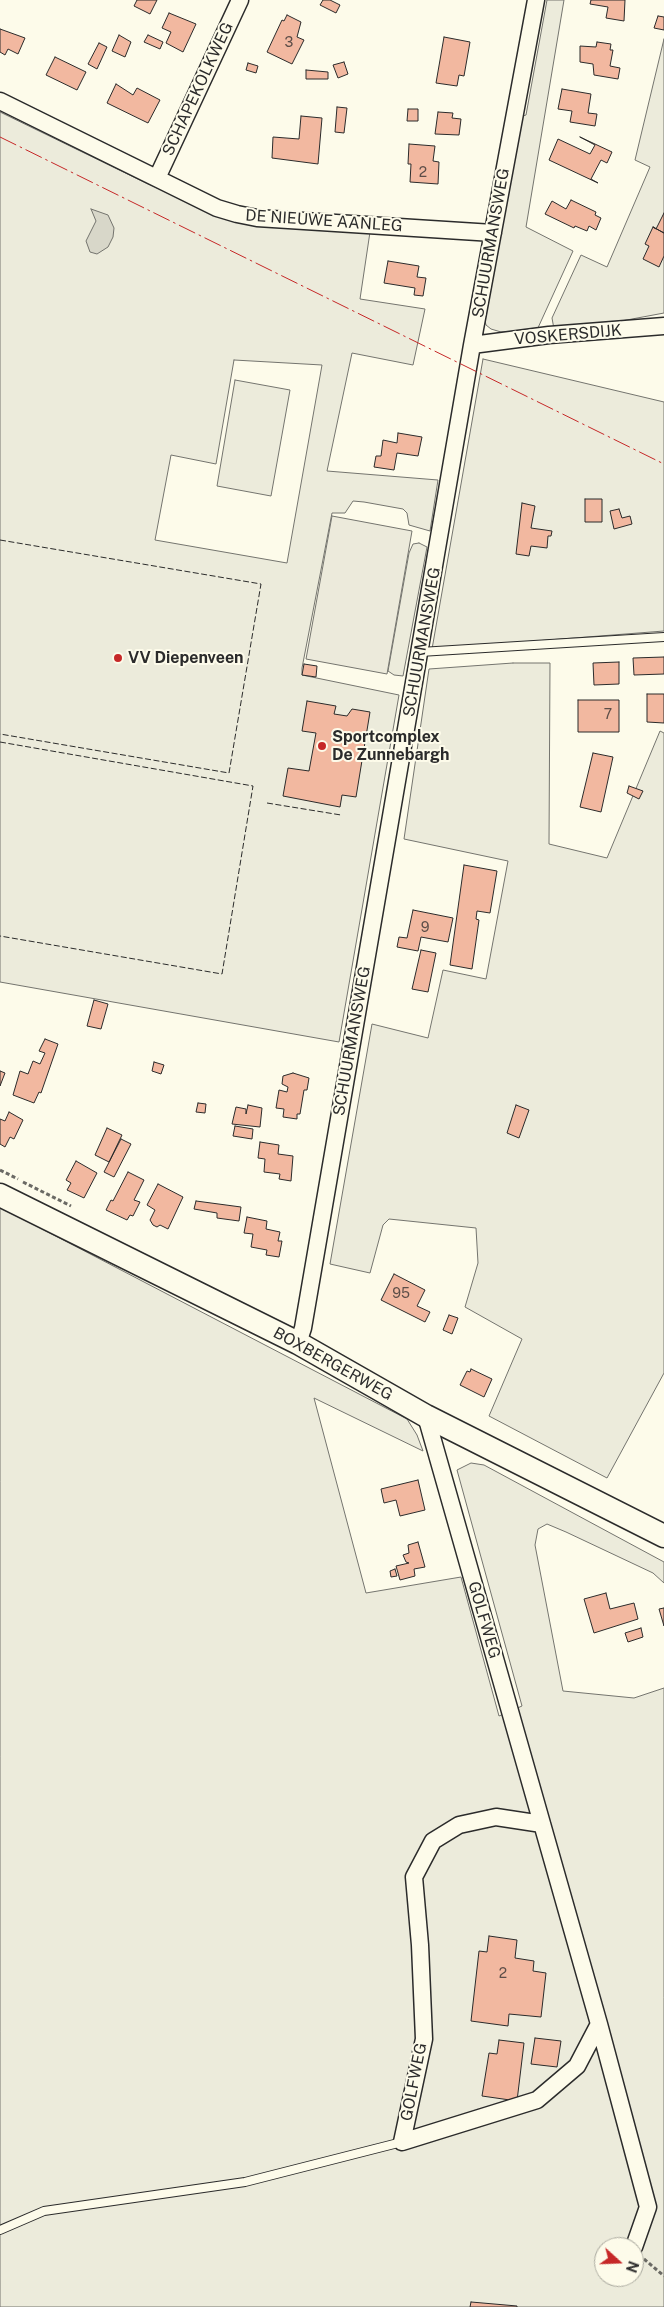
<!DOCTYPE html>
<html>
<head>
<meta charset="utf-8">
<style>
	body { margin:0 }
	#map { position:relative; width:664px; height:2307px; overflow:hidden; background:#fdfbea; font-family:"Public Sans",sans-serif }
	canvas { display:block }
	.north { position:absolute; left:594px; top:2237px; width:50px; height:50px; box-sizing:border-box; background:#fdfbea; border:1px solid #a9a89e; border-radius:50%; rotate:110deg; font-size:14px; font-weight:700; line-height:20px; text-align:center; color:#2b2b2b }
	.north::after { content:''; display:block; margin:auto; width:18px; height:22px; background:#c62828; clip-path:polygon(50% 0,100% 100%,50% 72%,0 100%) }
</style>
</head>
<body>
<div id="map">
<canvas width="664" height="2307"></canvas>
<div class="north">N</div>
</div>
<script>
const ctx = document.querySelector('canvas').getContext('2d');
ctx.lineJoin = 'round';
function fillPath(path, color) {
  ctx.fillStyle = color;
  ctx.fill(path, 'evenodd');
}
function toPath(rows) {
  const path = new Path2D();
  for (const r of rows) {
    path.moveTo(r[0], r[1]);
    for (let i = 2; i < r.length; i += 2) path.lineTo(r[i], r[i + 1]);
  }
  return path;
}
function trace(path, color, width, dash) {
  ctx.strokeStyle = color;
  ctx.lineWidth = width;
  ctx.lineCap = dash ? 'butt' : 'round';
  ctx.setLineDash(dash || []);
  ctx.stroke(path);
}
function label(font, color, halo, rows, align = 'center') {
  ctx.font = font + ' "Public Sans",sans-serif';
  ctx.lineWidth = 4;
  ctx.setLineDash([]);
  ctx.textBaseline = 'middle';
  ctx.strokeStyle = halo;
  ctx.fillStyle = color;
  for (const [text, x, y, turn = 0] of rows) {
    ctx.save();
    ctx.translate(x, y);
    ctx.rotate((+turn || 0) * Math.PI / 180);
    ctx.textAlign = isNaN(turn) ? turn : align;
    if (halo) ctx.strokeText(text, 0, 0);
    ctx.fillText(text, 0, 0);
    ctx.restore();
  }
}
const green = toPath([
	[547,0,564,0,526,227,573,251,537,330,501,332,491,329,486,325,484,317,519,117,526,115,547,0],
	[664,39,664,313,616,322,554,329,552,318,581,255,607,267,650,167,635,160,664,39],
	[0,112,148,184,239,223,370,232,360,299,425,309,413,365,352,353,327,471,438,480,430,531,409,525,407,513,403,509,364,502,353,501,345,513,332,513,302,668,302,675,399,695,339,1042,0,982,0,112],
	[234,360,322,365,287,563,155,540,171,455,216,464,234,360],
	[483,359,664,402,664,631,432,649,483,359],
	[235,380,290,390,271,496,217,486,235,380],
	[419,543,427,547,403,676,394,675,388,671,409,553,413,544,419,543],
	[513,663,550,663,549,844,607,858,660,731,664,733,664,1373,607,1478,489,1416,522,1339,465,1307,478,1263,476,1228,389,1219,383,1225,370,1273,330,1264,372,1024,428,1038,443,970,486,979,508,861,404,839,429,669,513,663],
	[0,1207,407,1419,417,1435,423,1451,314,1398,366,1593,461,1577,499,1716,522,1706,457,1470,471,1463,484,1465,664,1562,664,1583,653,1573,566,1532,547,1524,538,1529,535,1545,563,1691,634,1698,664,1688,664,2307,0,2307,0,1207],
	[604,2247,634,2247,634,2277,604,2277,604,2247]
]);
fillPath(green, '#ecebdb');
trace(green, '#74746e', 1);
const parking = toPath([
	[332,516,412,531,387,674,306,659,332,516]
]);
fillPath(parking, '#eceadb');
trace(parking, '#74746e', 1);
const water = toPath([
	[91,209,108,215,114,228,113,237,108,247,97,254,90,252,86,241,96,221,91,209]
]);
fillPath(water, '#d8d7c9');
trace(water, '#74746e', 1);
const building = toPath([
	[137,0,157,0,150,14,134,6,137,0],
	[323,0,330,0,340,5,336,13,320,5,323,0],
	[591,0,625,0,624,21,606,18,608,7,590,4,591,0],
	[169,13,196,24,183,52,166,43,171,32,162,28,169,13],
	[287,15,301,22,297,37,304,40,292,64,267,52,282,20,284,21,287,15],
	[658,16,664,17,664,30,654,28,658,16],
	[0,29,25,38,18,54,8,49,5,55,0,52,0,29],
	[119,35,131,42,125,57,112,51,119,35],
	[148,35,163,42,160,49,144,42,148,35],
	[444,37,470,42,464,76,459,75,457,86,436,83,444,37],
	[597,42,611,44,610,50,613,50,610,66,620,68,618,79,594,75,593,64,580,62,580,46,596,47,597,42],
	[99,43,107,47,97,69,88,64,99,43],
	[55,57,86,72,77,90,46,75,55,57],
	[344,62,348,74,338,78,333,65,344,62],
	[248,63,258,66,256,73,246,70,248,63],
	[306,70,328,72,328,79,306,79,306,70],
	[116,84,133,95,137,88,160,100,148,123,107,103,116,84],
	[562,89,591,94,588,113,597,114,595,126,570,122,572,111,558,109,562,89],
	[337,107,347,108,344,133,335,132,337,107],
	[408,109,418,109,418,121,407,121,408,109],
	[438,112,453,113,452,118,461,119,459,135,435,134,438,112],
	[301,116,322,118,318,164,272,158,273,137,299,139,301,116],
	[580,137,612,152,607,163,601,160,591,179,598,183,549,160,558,139,590,154,595,145,580,137],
	[409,144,435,146,433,161,439,162,438,184,410,182,411,164,408,164,409,144],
	[571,200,596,212,595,215,601,218,596,230,589,226,587,231,575,226,574,228,545,214,552,201,566,209,571,200],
	[664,213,664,233,653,227,656,229,664,213],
	[653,227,664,233,664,256,659,267,643,259,649,246,645,244,653,227],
	[388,261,419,266,417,277,426,278,423,296,414,295,415,288,384,283,388,261],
	[398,433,422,437,418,456,397,453,394,470,374,467,376,456,381,456,383,440,397,443,398,433],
	[585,499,602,499,602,522,585,522,585,499],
	[522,503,535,506,531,528,552,531,551,536,548,536,547,548,531,546,529,556,516,554,522,503],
	[619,509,622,518,630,516,632,524,614,529,610,511,619,509],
	[664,657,664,674,634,675,633,658,664,657],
	[619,662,619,684,594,685,593,663,619,662],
	[304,664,317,666,316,677,302,675,304,664],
	[647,694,664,694,664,723,647,722,647,694],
	[578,700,619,700,619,732,578,732,578,700],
	[307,701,336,706,334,714,347,716,352,709,370,712,356,797,342,795,340,807,283,796,288,768,309,771,316,733,302,731,307,701],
	[593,753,613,757,601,812,580,807,593,753],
	[629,786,643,791,639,799,627,793,629,786],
	[464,865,497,871,490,913,477,911,476,919,479,920,472,969,450,965,464,865],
	[413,910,453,918,448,942,421,937,418,951,397,947,399,937,407,938,413,910],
	[421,950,436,953,428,992,412,989,421,950],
	[94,1000,108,1004,101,1029,87,1026,94,1000],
	[45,1039,58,1044,41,1093,39,1092,34,1103,13,1095,20,1071,28,1074,33,1061,40,1064,45,1053,39,1051,45,1039],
	[154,1062,164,1065,161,1074,152,1071,154,1062],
	[0,1071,5,1073,0,1086,0,1071],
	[293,1073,309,1078,307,1090,304,1090,300,1114,297,1114,297,1119,283,1117,284,1109,276,1108,279,1090,287,1092,288,1087,282,1084,283,1076,293,1073],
	[198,1103,206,1104,205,1113,196,1112,198,1103],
	[248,1105,262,1108,260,1127,232,1124,236,1107,246,1109,246,1114,248,1105],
	[516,1105,529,1110,519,1138,507,1133,516,1105],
	[9,1112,23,1120,14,1139,10,1137,5,1147,0,1144,0,1119,5,1121,9,1112],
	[235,1126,253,1129,252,1139,233,1136,235,1126],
	[107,1128,122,1135,109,1162,95,1155,107,1128],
	[121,1139,131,1144,114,1177,104,1172,121,1139],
	[260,1142,279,1145,278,1154,293,1156,291,1181,279,1179,280,1174,264,1172,265,1159,258,1158,260,1142],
	[76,1161,97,1173,84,1198,67,1190,71,1183,66,1180,76,1161],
	[128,1172,144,1180,134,1200,140,1202,133,1216,130,1215,127,1220,106,1210,111,1200,113,1201,128,1172],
	[158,1184,183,1197,168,1229,160,1225,157,1227,153,1225,150,1220,155,1210,147,1205,158,1184],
	[196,1201,241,1207,239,1221,217,1218,217,1213,194,1209,196,1201],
	[247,1217,267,1221,266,1229,280,1232,278,1241,282,1241,279,1257,266,1255,267,1250,251,1247,253,1234,244,1233,247,1217],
	[394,1274,425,1290,417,1306,430,1312,425,1322,381,1300,394,1274],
	[449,1315,458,1318,452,1334,443,1330,449,1315],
	[471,1369,492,1379,484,1397,460,1385,467,1371,470,1372,471,1369],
	[418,1480,425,1510,400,1516,396,1500,384,1503,381,1489,418,1480],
	[418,1542,425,1567,414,1569,415,1576,400,1580,396,1566,409,1563,406,1562,403,1555,409,1553,408,1545,418,1542],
	[395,1569,397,1576,391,1577,390,1571,395,1569],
	[606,1593,610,1609,634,1603,638,1619,594,1633,584,1599,606,1593],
	[664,1608,664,1626,659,1609,664,1608],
	[641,1628,643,1637,628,1642,625,1633,641,1628],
	[489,1936,517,1940,515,1958,534,1961,533,1971,546,1973,541,2017,509,2014,508,2026,471,2021,479,1951,487,1952,489,1936],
	[535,2038,561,2041,557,2067,531,2064,535,2038],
	[499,2040,524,2043,517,2101,482,2096,489,2053,497,2054,499,2040],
	[471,2302,517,2306,517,2307,470,2307,471,2302]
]);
fillPath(building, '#f2b8a0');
trace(building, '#2b2b2b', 1);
const lane = toPath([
	[420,652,664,637],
	[0,2230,44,2211,245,2182,402,2142]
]);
const street = toPath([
	[0,101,217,208,237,214,257,218,493,233],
	[157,178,240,0],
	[472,345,549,335,664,326],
	[298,1343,303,1328,472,345,536,0],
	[426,1416,599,2024,648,2207,634,2247],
	[542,1824,496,1817,459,1825,433,1841,414,1877,420,1945,424,2039,402,2142,537,2100,577,2066,599,2024]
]);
const secondary = toPath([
	[0,1195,298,1343,426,1416,664,1536]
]);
trace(lane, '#2b2b2b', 10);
trace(street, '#2b2b2b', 19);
trace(secondary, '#2b2b2b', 25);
trace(toPath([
	[0,1170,18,1179],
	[23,1182,71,1206],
	[644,2259,664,2276]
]), '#6a6964', 3, [4, 2.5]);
trace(lane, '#fdfbea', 8);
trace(street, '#fdfbea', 16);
trace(secondary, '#fdfbea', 22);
trace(toPath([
	[0,540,261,584,229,773,0,734],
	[0,742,253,786,222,974,0,936],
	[267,803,341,815]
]), '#2b2b2b', 1, [6, 2.5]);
trace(toPath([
	[0,137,664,464]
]), '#c62828', 1, [18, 4, 2.5, 4]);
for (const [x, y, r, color] of [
	[118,658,5,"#c62828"],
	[322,746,5,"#c62828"]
]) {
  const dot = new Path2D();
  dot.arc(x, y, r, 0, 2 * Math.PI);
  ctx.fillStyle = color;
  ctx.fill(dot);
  trace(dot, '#fdfbea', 2);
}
label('14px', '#5d4e48', null, [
	["3",289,43],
	["2",423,173],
	["7",608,715],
	["9",425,928],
	["95",401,1294],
	["2",503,1974]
]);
label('16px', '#2b2b2b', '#fdfbea', [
	["SCHAPEKOLKWEG",198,89,-65],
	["DE NIEUWE AANLEG",324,221,4],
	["SCHUURMANSWEG",491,243,-80],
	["VOSKERSDIJK",568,335,-5],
	["SCHUURMANSWEG",422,642,-80],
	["SCHUURMANSWEG",352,1041,-80],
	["BOXBERGERWEG",333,1364,29],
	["GOLFWEG",484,1620,74],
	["GOLFWEG",414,2082,-79]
]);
label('bold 16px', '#2b2b2b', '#fdfbea', [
	["VV Diepenveen",128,658],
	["Sportcomplex",332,737],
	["De Zunnebargh",332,755]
], 'left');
</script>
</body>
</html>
